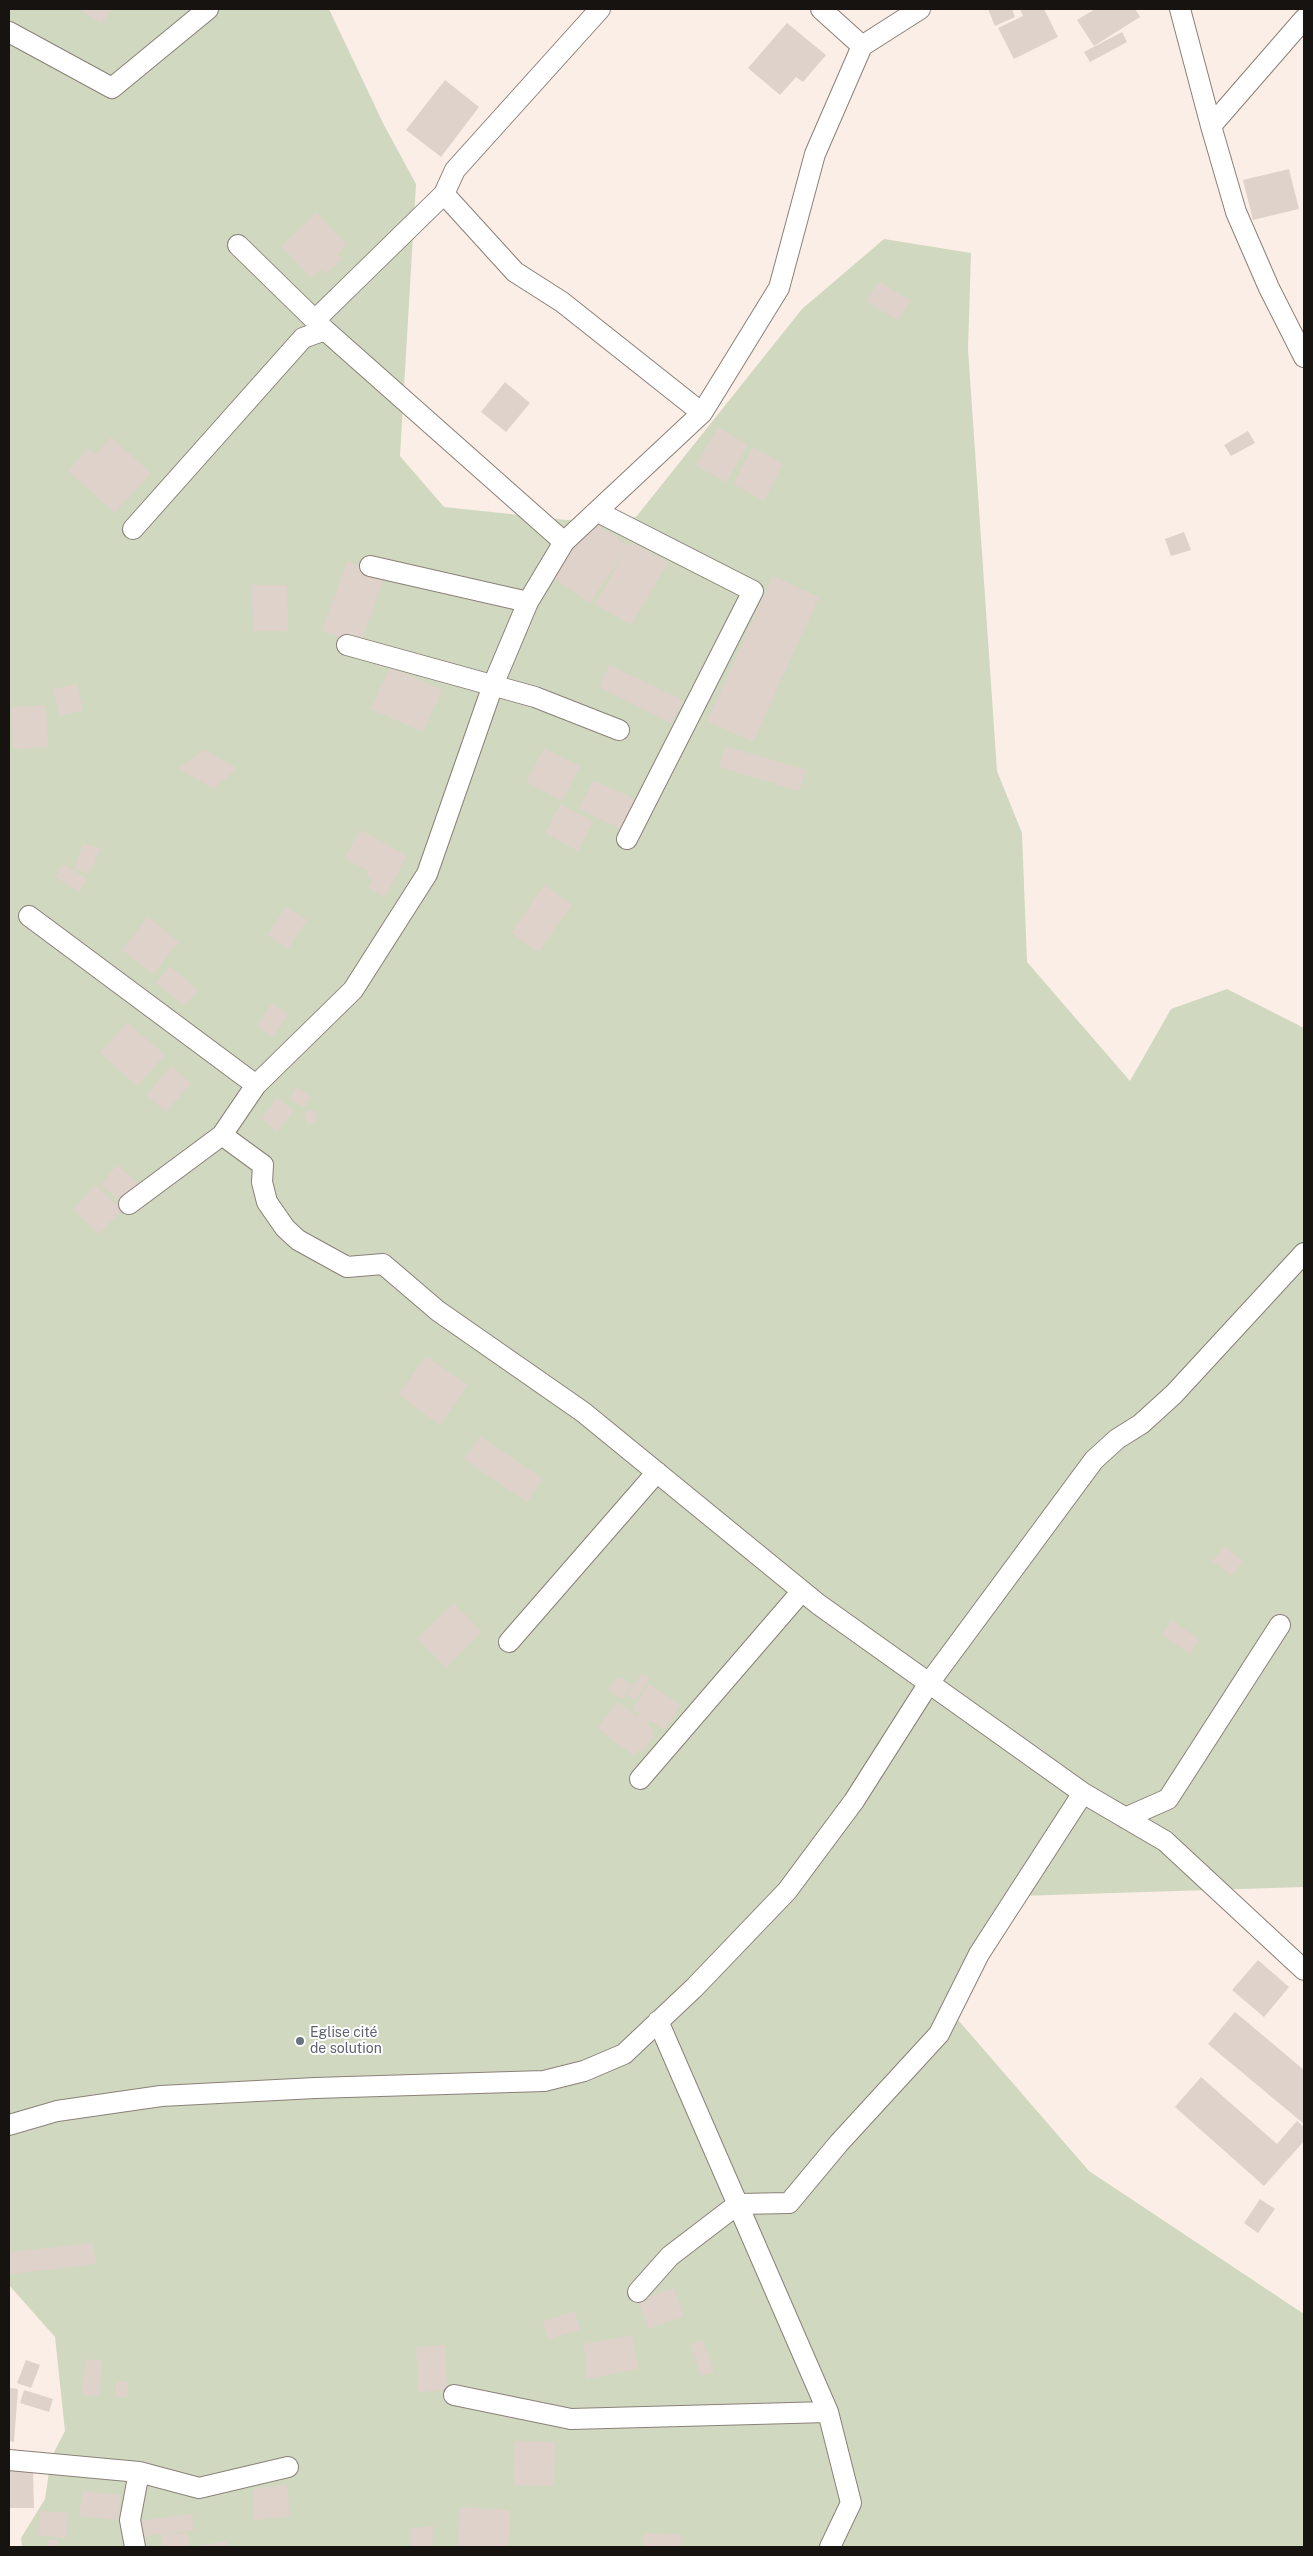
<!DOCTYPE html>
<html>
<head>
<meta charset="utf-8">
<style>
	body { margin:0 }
	#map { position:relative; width:1313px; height:2556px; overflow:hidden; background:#fbeee6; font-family:"Public Sans",sans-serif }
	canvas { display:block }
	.frame { position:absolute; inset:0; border:10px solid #171310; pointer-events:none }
</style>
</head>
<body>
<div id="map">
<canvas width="1313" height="2556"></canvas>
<div class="frame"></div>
</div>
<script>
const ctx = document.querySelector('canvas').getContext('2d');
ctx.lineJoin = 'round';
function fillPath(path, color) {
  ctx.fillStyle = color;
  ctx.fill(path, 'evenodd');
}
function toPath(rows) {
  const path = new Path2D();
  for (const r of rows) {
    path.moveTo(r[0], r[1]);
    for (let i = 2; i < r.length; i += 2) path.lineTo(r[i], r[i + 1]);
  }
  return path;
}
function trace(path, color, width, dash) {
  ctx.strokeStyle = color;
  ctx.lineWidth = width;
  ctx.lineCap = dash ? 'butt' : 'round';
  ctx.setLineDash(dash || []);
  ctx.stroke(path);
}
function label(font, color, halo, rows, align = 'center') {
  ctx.font = font + ' "Public Sans",sans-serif';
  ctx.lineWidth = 4;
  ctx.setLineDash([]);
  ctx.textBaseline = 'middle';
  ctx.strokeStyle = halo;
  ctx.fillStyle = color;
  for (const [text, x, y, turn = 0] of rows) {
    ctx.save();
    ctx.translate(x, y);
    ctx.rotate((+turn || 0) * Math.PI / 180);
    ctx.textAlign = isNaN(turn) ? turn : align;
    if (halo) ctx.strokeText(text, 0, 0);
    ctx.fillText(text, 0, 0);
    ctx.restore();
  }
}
fillPath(toPath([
	[9,9,329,9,384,125,416,184,400,456,444,507,567,520,636,517,802,309,884,239,971,253,968,349,997,771,1022,833,1027,962,1130,1081,1171,1009,1227,989,1304,1028,1304,1887,1019,1896,952,2013,1089,2171,1304,2314,1304,2547,22,2547,21,2538,45,2499,51,2458,65,2431,55,2337,9,2285]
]), '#d1d8c0');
fillPath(toPath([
	[79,9,112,9,102,24],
	[988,9,1012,9,1015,17,995,26],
	[1020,9,1044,9,1058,37,1014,59,998,28,1023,16],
	[1095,9,1135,9,1140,17,1094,46,1077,20],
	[787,23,826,55,803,82,796,77,780,95,748,68],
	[1122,32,1127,42,1090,62,1084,52],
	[445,80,479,107,441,157,406,130],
	[1289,169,1299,209,1253,220,1243,180],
	[317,213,347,245,337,254,342,259,325,274,321,269,311,278,281,246],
	[879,281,910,300,898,321,866,301],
	[505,382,530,403,506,432,481,412],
	[718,427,748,445,726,483,696,465],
	[1248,431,1255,443,1231,456,1224,445],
	[111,437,151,473,115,513,68,471,88,448,95,454],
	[753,447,783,464,764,501,733,484],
	[590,520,629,546,632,542,668,563,631,625,595,604,626,550,590,603,552,577],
	[1184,532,1191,550,1171,556,1165,539],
	[347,561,385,575,360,645,322,631],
	[773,576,819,597,753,742,707,721],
	[252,585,287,585,288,631,253,631],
	[609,665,683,700,672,723,599,687],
	[390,667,442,690,423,732,371,709],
	[77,684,83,710,59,716,53,689],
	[46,705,48,747,13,749,11,707],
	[726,746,806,770,799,791,719,767],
	[544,748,580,766,562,801,526,782],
	[205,750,237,768,214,789,178,768],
	[593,780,637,800,624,830,579,809],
	[560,804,593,821,578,851,545,833],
	[360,830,407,855,385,897,368,888,372,880,366,876,368,871,344,858],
	[83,844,101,848,89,874,74,869],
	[63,864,87,879,79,892,55,877],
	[544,885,572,904,539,952,511,933],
	[286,906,307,920,288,949,267,935],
	[148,917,179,942,153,974,122,950],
	[170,966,198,990,184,1006,156,983],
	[272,1003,288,1014,273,1037,257,1026],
	[127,1022,165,1055,137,1086,100,1053],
	[171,1066,191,1083,166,1112,146,1095],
	[297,1087,311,1096,304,1108,289,1099],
	[277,1098,294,1111,277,1132,261,1118],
	[315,1110,317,1122,307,1124,305,1111],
	[117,1165,141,1185,124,1204,101,1185],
	[95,1185,122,1210,99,1234,73,1210],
	[426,1356,468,1385,440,1425,398,1395],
	[480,1436,543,1479,527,1502,464,1459],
	[1224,1546,1243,1561,1231,1576,1212,1561],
	[454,1603,482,1632,446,1668,417,1638],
	[1172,1620,1199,1640,1190,1654,1162,1635],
	[642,1673,650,1678,635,1700,627,1695],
	[618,1676,632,1685,623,1699,608,1690],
	[649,1684,681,1705,664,1730,641,1715,649,1721,647,1724,654,1730,651,1734,654,1736,642,1753,639,1750,634,1756,597,1728,618,1702,636,1716,638,1713,632,1709],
	[1258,1960,1289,1987,1264,2017,1232,1990],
	[1235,2012,1304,2070,1304,2124,1208,2044],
	[1201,2077,1277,2144,1297,2121,1304,2127,1304,2141,1264,2186,1175,2107],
	[1260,2199,1275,2209,1258,2233,1244,2223],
	[93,2243,96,2264,9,2274,9,2252],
	[674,2288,684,2316,648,2329,638,2301],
	[574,2311,580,2329,549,2340,542,2322],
	[632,2335,638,2369,586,2379,584,2344],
	[703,2340,714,2372,701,2376,690,2344],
	[445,2345,447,2390,418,2392,416,2347],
	[85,2359,102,2361,99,2396,82,2395],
	[26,2360,40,2365,31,2388,17,2383],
	[116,2382,128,2382,128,2397,116,2397],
	[9,2388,18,2389,14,2442,9,2441],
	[24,2390,53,2399,49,2412,20,2403],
	[515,2441,555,2442,554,2486,514,2485],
	[9,2471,33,2471,34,2508,9,2508],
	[287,2485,290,2517,253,2520,253,2489],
	[82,2491,120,2495,117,2520,79,2516],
	[460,2507,510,2510,508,2547,458,2547],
	[40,2511,68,2513,66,2538,38,2535],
	[192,2514,194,2530,165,2534,188,2533,189,2547,162,2547,161,2534,139,2537,137,2521],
	[434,2526,432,2547,412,2547,411,2528],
	[644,2533,682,2535,681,2547,643,2547],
	[57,2539,58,2547,48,2547,48,2540],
	[226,2541,227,2547,203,2547,202,2545]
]), '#ded2cb');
const street = toPath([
	[821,9,862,46],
	[1180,9,1211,126,1236,212,1269,288,1304,357],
	[9,32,112,88,208,9],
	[1211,126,1304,19],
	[444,194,515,272,562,302,702,413],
	[238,245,325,330,564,542],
	[315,320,444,194,455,170,600,9],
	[598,512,753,591,627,839],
	[133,529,303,338,325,330],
	[370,566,528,602],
	[347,645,535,697,619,730],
	[29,916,256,1085,353,990,427,874,493,685,528,602,564,542,702,413,779,288,815,154,862,46,920,9],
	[222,1135,263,1165,262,1182,267,1202,285,1228,298,1240,347,1267,383,1264,438,1311,583,1412,818,1604,1083,1793,1165,1841,1304,1970],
	[129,1204,222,1135,256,1085],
	[509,1642,657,1472],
	[640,1779,802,1591],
	[1125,1818,1168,1799,1280,1625],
	[658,2021,828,2412,851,2503,830,2547],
	[9,2125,57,2111,161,2096,315,2088,544,2081,584,2071,624,2054,694,1988,787,1891,854,1801,929,1683,1094,1460,1117,1439,1141,1424,1174,1394,1304,1253],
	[638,2292,670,2256,738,2204,789,2203,839,2143,939,2034,979,1954,1083,1793],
	[454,2395,571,2419,828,2412],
	[9,2460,139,2472,199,2488,288,2467],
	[135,2547,130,2520,139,2472]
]);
trace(street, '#8a8078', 22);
trace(street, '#fff', 20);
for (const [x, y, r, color] of [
	[300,2041,5,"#6b7280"]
]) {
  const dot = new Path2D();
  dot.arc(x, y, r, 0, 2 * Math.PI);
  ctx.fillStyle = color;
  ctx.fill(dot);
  trace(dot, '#fefefe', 2);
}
label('14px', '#5b616d', '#fefefe', [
	["Eglise cité",310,2033],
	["de solution",310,2049]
], 'left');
</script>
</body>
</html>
